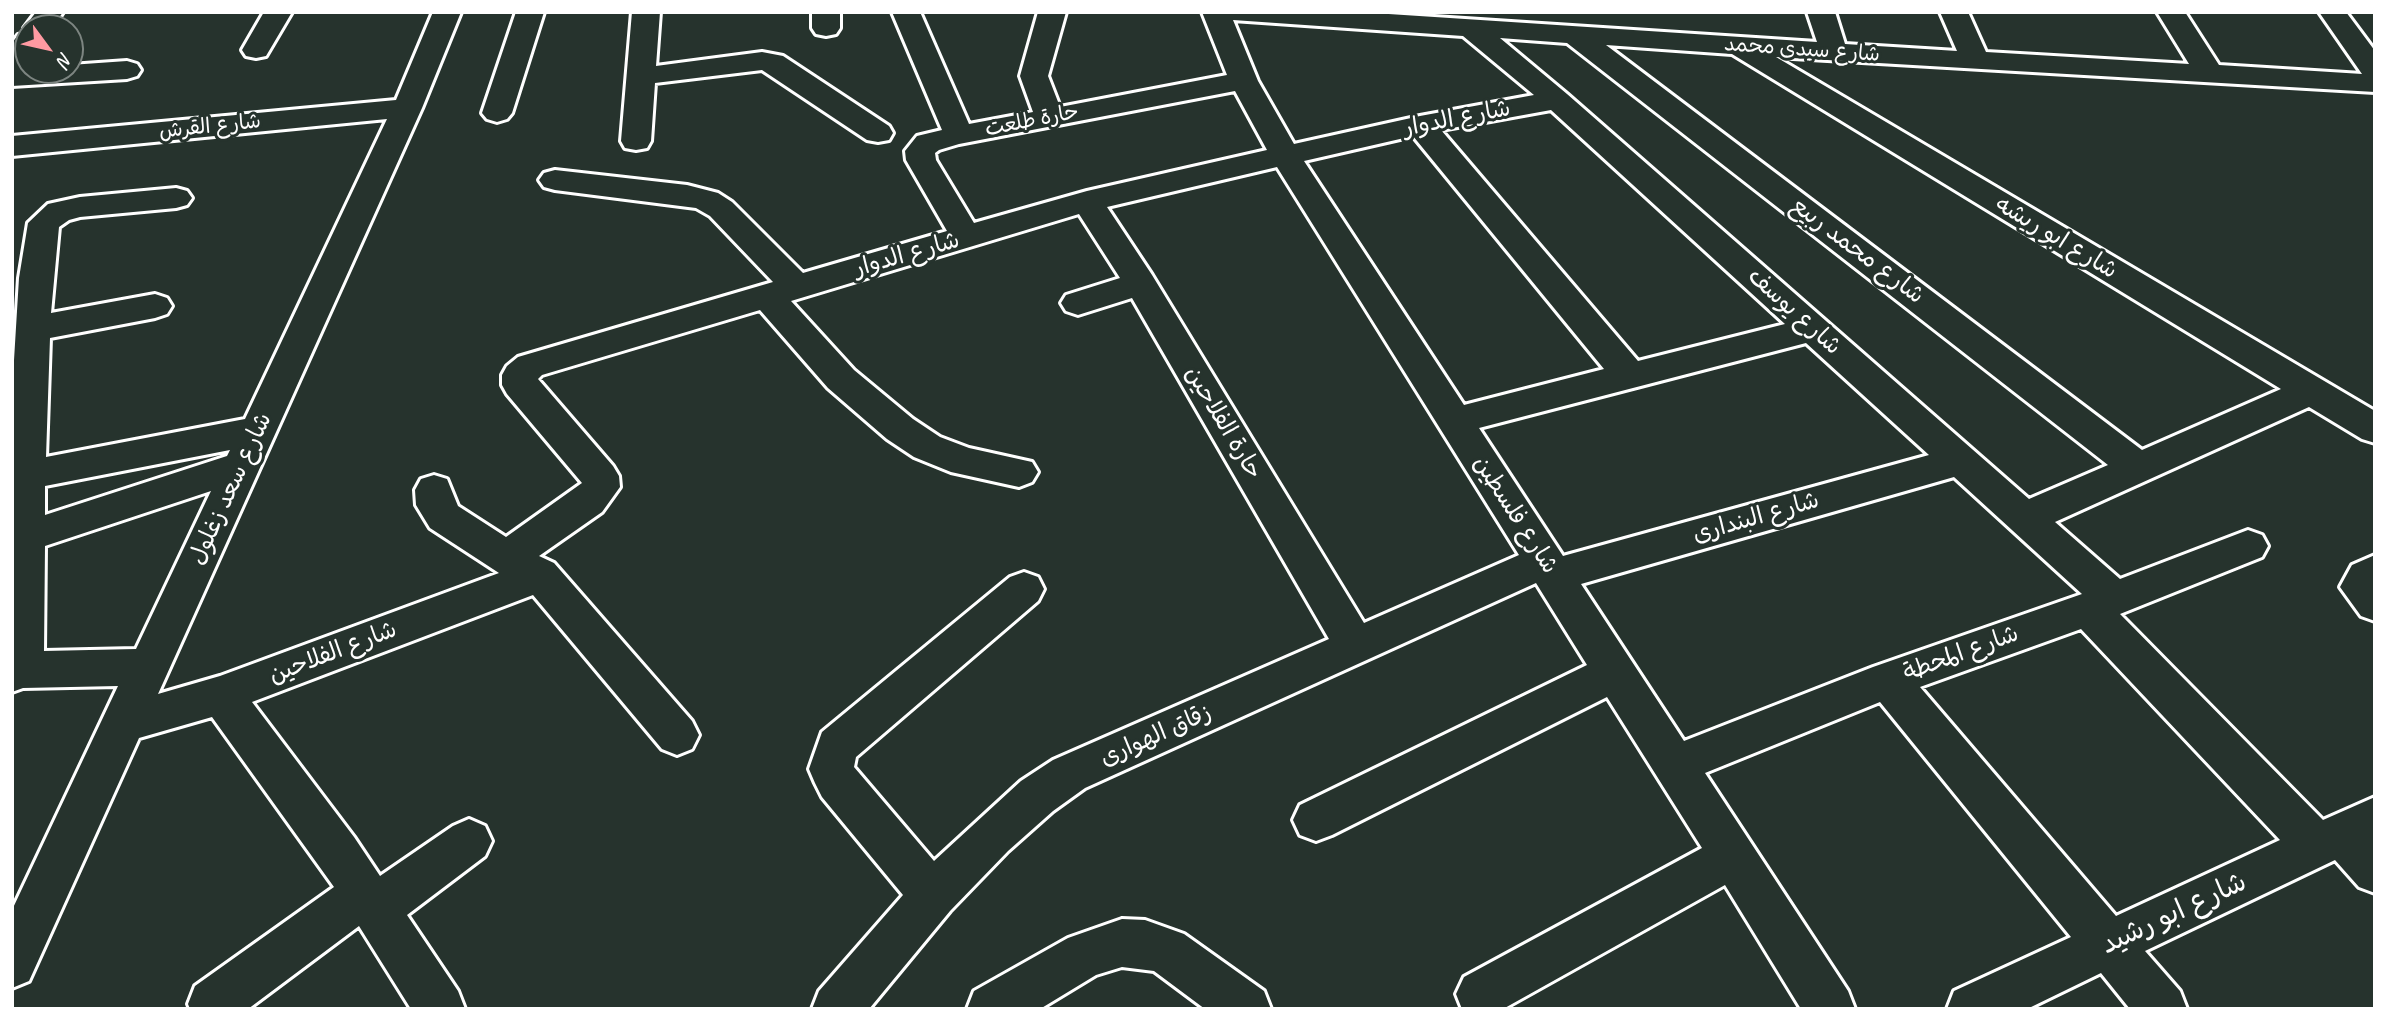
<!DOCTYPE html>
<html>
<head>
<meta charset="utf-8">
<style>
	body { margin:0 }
	#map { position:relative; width:2387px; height:1021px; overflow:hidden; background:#26332d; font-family:Caveat,sans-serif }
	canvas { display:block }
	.frame { position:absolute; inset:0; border:14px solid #fff; pointer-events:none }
	.north { position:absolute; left:14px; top:14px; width:70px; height:70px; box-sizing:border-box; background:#26332d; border:2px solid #7d8581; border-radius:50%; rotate:123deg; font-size:19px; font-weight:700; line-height:28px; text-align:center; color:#fff }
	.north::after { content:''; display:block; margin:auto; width:24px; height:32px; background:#ff9aa2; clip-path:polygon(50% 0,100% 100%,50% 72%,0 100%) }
</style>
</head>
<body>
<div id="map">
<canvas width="2387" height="1021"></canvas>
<div class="frame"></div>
<div class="north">N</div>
</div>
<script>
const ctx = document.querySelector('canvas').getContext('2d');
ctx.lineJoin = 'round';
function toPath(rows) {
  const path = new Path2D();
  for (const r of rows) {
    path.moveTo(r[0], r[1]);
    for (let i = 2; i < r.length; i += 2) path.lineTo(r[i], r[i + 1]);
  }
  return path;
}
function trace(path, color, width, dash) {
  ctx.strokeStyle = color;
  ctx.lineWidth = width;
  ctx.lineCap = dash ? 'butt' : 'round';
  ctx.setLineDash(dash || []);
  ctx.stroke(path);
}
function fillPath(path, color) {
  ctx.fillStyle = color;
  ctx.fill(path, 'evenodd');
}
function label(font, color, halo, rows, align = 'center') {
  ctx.font = font + ' Caveat,"Playpen Sans Arabic",sans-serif';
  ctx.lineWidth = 6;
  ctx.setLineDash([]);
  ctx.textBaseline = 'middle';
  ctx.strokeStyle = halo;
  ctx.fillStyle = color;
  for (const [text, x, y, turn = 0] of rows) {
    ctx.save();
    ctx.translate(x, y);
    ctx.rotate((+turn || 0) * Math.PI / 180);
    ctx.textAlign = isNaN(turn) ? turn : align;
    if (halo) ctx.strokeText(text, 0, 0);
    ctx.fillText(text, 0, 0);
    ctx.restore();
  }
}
const minor = toPath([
	[36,12,63,12,52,28,28,28,28,60,22,68,70,70,70,65,127,61,137,64,141,70,137,76,127,79,12,86,12,43,18,35,27,33,24,28,36,12],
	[264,12,292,12,266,56,256,58,246,56,242,50,264,12],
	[433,12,461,12,422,108,158,694,220,676,499,573,430,528,416,505,415,490,421,479,434,475,447,479,458,506,506,537,582,483,507,394,502,385,502,375,507,366,518,357,773,282,710,216,696,208,555,190,544,187,539,180,544,173,555,170,687,185,718,193,732,202,803,273,947,231,906,160,905,151,917,136,942,130,892,12,920,12,969,124,1033,112,1020,76,1038,12,1066,12,1048,76,1060,107,1227,75,1202,12,1358,12,1817,42,1807,12,1835,12,1845,44,1957,51,1940,12,1968,12,1986,52,2189,64,2157,12,2185,12,2219,65,2362,74,2319,12,2346,12,2375,51,2375,92,1776,57,2375,411,2375,443,2362,439,2309,407,2055,522,2120,579,2248,530,2262,535,2268,546,2262,557,2120,614,2323,820,2375,797,2375,893,2359,887,2335,860,2145,951,2180,991,2187,1009,2130,1009,2101,973,2027,1009,1947,1009,1954,991,2071,937,1880,702,1705,773,1848,991,1855,1009,1801,1009,1725,885,1503,1009,1462,1009,1456,994,1464,977,1702,848,1607,697,1332,835,1316,841,1300,835,1293,820,1300,805,1587,665,1536,583,1085,788,1053,811,1008,851,950,911,869,1009,812,1009,819,991,903,895,822,797,815,783,809,769,822,732,1010,577,1024,572,1038,577,1044,589,1038,601,856,757,854,767,934,861,1021,781,1053,760,1329,639,1132,298,1078,315,1066,311,1061,303,1066,295,1120,278,1079,214,791,301,854,370,913,419,940,437,969,448,1032,462,1038,472,1032,482,1019,487,951,472,914,457,887,439,828,388,760,310,542,375,538,379,613,466,619,476,620,487,602,512,539,556,554,563,692,721,699,735,692,749,677,755,662,749,533,595,252,702,354,837,380,876,453,826,469,819,485,826,492,841,485,856,407,915,458,991,465,1009,411,1009,359,926,248,1009,190,1009,188,1004,195,986,334,887,212,717,139,738,29,981,12,988,12,910,118,686,23,688,12,692,12,393,19,278,28,223,48,204,80,197,176,188,187,191,192,198,187,205,176,208,80,217,69,220,59,227,51,313,155,294,167,298,172,306,167,314,155,318,50,338,46,457,245,419,387,119,12,156,12,136,396,100,433,12],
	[1233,20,1463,36,1534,95,1420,116,1294,144,1258,81,1233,20],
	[1500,38,1567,43,2108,465,2029,499,1567,94,1500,38],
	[1606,45,1732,54,2281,389,2142,450,1606,45],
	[1235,91,1267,150,1087,191,974,223,936,160,935,153,939,150,959,144,1235,91],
	[1551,110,1785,324,1638,361,1441,130,1551,110],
	[1413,136,1604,369,1464,405,1304,161,1413,136],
	[1277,167,1519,555,1364,623,1152,275,1107,207,1277,167],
	[1806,343,1929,455,1563,556,1479,428,1806,343],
	[230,450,227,456,45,515,45,486,230,450],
	[1954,477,2082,594,1873,667,1684,741,1581,584,1954,477],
	[211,491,136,649,44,651,45,546,211,491],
	[2081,629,2280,840,2116,916,1920,687,2081,629],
	[516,12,544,12,512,113,507,119,497,122,487,119,482,113,516,12],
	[632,12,660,12,656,66,762,52,783,56,889,126,893,133,889,140,878,142,867,140,762,70,655,83,651,141,647,148,636,150,625,148,621,141,632,12],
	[812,12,840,12,840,28,836,34,826,36,816,34,812,28,812,12],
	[2375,555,2375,621,2361,616,2340,587,2352,565,2375,555],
	[1122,919,1145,920,1184,934,1264,991,1271,1009,1205,1009,1154,971,1122,967,1096,975,1040,1009,967,1009,974,991,1068,938,1122,919]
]);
trace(minor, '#fff', 6);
fillPath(minor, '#26332d');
label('21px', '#fff', '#26332d', [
	["شارع سيدى محمد",1802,50,4],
	["حارة طلعت",1032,121,-11],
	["شارع القرش",210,127,-6]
]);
label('24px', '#fff', '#26332d', [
	["شارع الدوار",1457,119,-11],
	["شارع ابو ريشه",2056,238,31],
	["شارع محمد ربيع",1857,251,37],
	["شارع الدوار",907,255,-16],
	["شارع يوسف",1794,312,42],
	["حارة الفلاحين",1223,423,59],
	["شارع سعد زغلول",231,489,-65],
	["شارع فلسطين",1515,515,57],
	["شارع البندارى",1756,518,-16],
	["شارع الفلاحين",333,653,-21],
	["شارع المحطة",1961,654,-20],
	["زقاق الهوارى",1156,736,-24]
]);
label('28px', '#fff', '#26332d', [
	["شارع ابو رشيد",2174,914,-25]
]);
</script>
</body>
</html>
